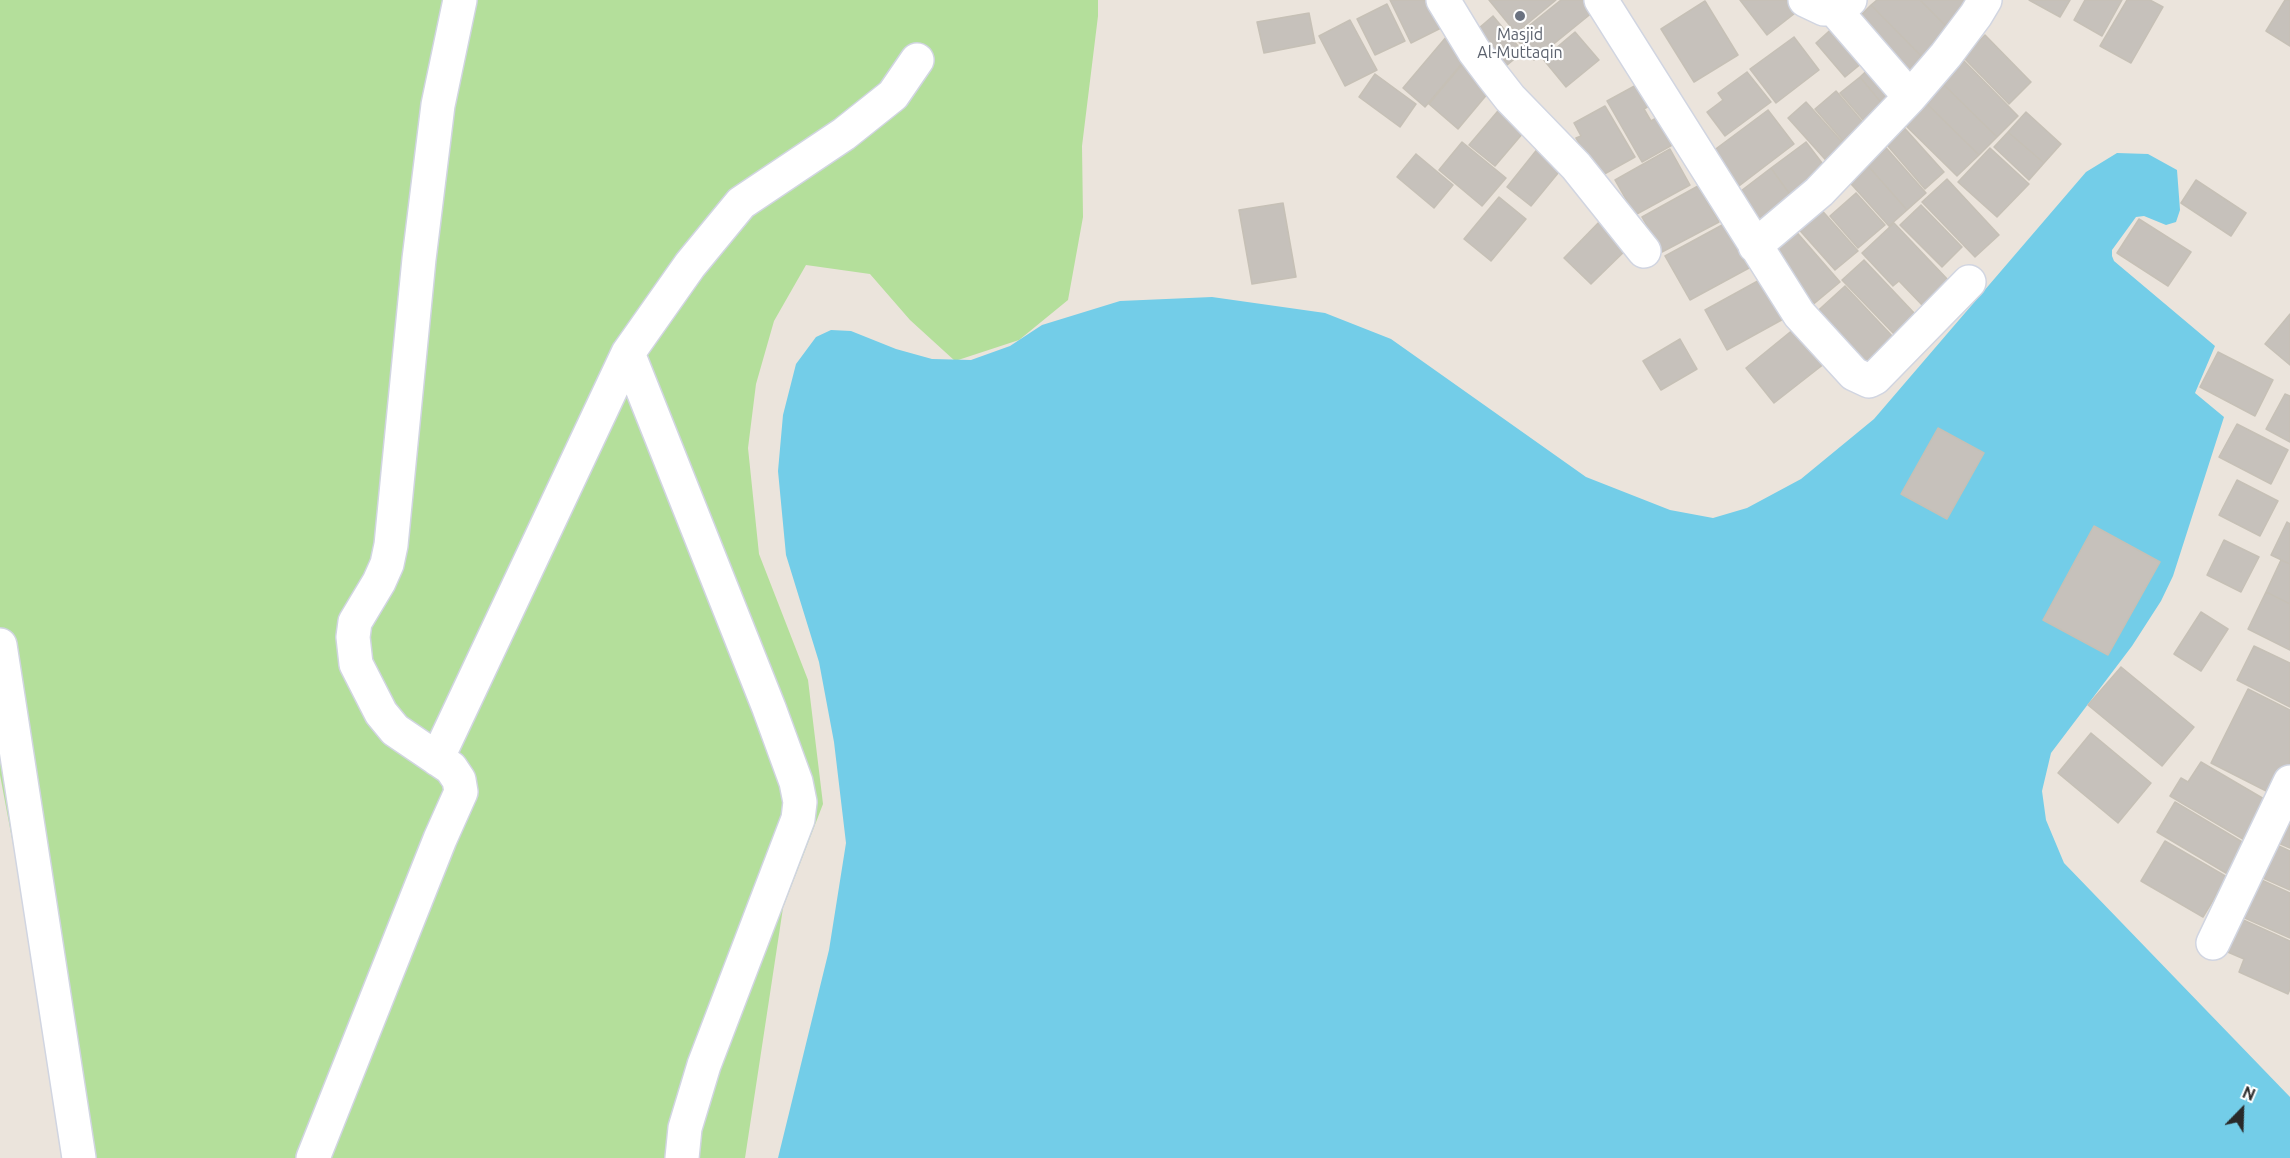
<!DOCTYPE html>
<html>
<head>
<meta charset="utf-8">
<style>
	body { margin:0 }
	#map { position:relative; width:2290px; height:1158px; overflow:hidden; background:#ebe4dc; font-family:Ubuntu,sans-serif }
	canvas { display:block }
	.north { position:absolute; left:2212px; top:1080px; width:60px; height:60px; -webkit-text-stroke:4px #fff; paint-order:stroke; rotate:23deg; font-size:16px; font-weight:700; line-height:24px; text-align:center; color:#292929 }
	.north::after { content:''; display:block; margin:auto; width:21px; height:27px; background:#292929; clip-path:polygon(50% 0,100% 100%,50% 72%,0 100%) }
</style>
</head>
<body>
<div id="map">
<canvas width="2290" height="1158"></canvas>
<div class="north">N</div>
</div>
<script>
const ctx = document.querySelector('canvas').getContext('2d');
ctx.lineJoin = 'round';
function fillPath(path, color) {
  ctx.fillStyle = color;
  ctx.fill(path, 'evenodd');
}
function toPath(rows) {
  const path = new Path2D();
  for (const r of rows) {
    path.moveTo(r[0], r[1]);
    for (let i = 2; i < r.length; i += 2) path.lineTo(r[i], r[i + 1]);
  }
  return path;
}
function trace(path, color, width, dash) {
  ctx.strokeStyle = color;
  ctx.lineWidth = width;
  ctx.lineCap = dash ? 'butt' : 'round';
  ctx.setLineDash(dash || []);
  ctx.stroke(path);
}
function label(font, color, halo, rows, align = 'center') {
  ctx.font = font + ' Ubuntu,sans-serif';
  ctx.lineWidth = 4.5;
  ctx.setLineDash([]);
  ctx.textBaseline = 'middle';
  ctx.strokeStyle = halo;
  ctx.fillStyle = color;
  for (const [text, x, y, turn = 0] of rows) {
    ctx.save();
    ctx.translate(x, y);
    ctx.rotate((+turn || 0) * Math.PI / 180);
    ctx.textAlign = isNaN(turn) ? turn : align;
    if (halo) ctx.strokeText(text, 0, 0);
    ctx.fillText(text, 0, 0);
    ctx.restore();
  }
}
fillPath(toPath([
	[0,0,1098,0,1098,16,1082,146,1083,217,1068,300,1019,340,955,361,910,320,870,274,806,265,774,321,756,384,748,448,759,554,808,680,823,804,783,908,745,1158,72,1158,0,775]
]), '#b4df9b');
fillPath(toPath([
	[2117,153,2148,154,2177,170,2180,210,2176,222,2166,225,2144,216,2136,217,2112,250,2112,256,2114,261,2215,346,2195,393,2224,417,2173,576,2161,601,2132,646,2051,753,2042,791,2046,820,2064,863,2290,1097,2290,1158,778,1158,829,950,846,843,834,742,819,662,786,555,778,471,783,415,796,364,816,337,831,330,851,331,896,349,932,359,971,360,1010,346,1042,325,1120,301,1212,297,1325,313,1391,339,1586,477,1670,510,1713,518,1747,508,1801,479,1874,419,2086,172]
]), '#73cde8');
const building = toPath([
	[1390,0,1432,0,1445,26,1411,43,1390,0],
	[1489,0,1556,0,1516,33,1489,0],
	[1561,0,1583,0,1593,12,1534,60,1515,37,1561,0],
	[1740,0,1791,0,1799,10,1767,35,1740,0],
	[1877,0,1920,0,1953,33,1925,60,1871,5,1877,0],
	[1920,0,1965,0,1976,11,1953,33,1920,0],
	[2029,0,2070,0,2060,17,2029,0],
	[2085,0,2122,0,2102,36,2074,20,2085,0],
	[2127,0,2150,0,2163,7,2131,63,2100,46,2127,0],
	[2285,0,2290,0,2290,46,2266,31,2285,0],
	[1705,1,1738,55,1694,82,1661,29,1705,1],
	[1387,4,1405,41,1375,55,1357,19,1387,4],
	[1871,5,1925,60,1903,81,1850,26,1871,5],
	[1309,13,1315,43,1264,53,1257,22,1309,13],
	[1493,16,1523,52,1501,70,1472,34,1493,16],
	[1350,20,1377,70,1345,86,1319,36,1350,20],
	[1838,23,1868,58,1845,77,1816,43,1838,23],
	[1575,32,1599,60,1566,87,1543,59,1575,32],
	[1985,35,2031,82,2009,104,1963,57,1985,35],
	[1447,36,1469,55,1425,107,1403,88,1447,36],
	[1794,37,1819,70,1776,103,1750,69,1794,37],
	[1962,59,2018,116,1997,137,1940,81,1962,59],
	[1465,61,1494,86,1458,129,1429,104,1465,61],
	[1875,63,1900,93,1884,106,1860,77,1875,63],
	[1747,72,1771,102,1725,136,1707,112,1723,100,1718,93,1747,72],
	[1375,74,1416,104,1400,127,1359,97,1375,74],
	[1860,77,1884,106,1865,122,1840,93,1860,77],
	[1940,81,1997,137,1979,155,1922,99,1940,81],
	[1640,83,1652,104,1644,109,1651,121,1658,117,1674,144,1642,162,1607,101,1640,83],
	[1836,91,1872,133,1851,150,1815,109,1836,91],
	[1922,99,1979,155,1957,176,1900,120,1922,99],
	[1806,102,1850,151,1832,167,1788,118,1806,102],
	[1503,105,1529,126,1495,166,1469,145,1503,105],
	[1605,106,1635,157,1599,177,1576,138,1581,136,1574,123,1605,106],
	[1768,110,1794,144,1739,186,1713,151,1768,110],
	[2026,112,2061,144,2044,163,2008,132,2026,112],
	[1899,122,1944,172,1925,189,1881,138,1899,122],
	[2008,132,2044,163,2029,180,1994,147,2008,132],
	[1462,142,1506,178,1482,206,1439,170,1462,142],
	[1806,142,1832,176,1796,203,1771,168,1806,142],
	[1881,142,1926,193,1907,210,1862,159,1881,142],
	[1539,147,1563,167,1531,206,1507,187,1539,147],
	[1990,148,2029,184,1997,217,1958,182,1990,148],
	[1670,149,1690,185,1635,215,1615,180,1670,149],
	[1416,154,1453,185,1434,208,1397,177,1416,154],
	[1862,159,1907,210,1889,226,1843,175,1862,159],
	[1771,168,1796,203,1759,231,1733,197,1771,168],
	[1947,179,1999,235,1975,257,1922,202,1947,179],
	[2196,180,2246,213,2231,236,2181,203,2196,180],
	[1698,186,1719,222,1662,252,1642,217,1698,186],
	[1856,193,1885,225,1858,248,1830,216,1856,193],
	[1499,197,1526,219,1491,261,1464,239,1499,197],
	[1283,203,1296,277,1252,284,1239,210,1283,203],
	[1921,205,1962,247,1942,267,1900,225,1921,205],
	[1818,206,1858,251,1835,270,1795,225,1818,206],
	[1605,216,1633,243,1591,284,1564,258,1605,216],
	[2139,219,2191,252,2168,286,2117,253,2139,219],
	[1894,223,1950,282,1924,307,1899,281,1893,286,1862,253,1894,223],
	[1724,224,1749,268,1690,300,1665,256,1724,224],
	[1793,228,1840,282,1810,307,1764,253,1793,228],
	[1864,260,1916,315,1895,335,1842,280,1864,260],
	[1765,277,1787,317,1727,350,1705,310,1765,277],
	[1845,286,1894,338,1860,370,1811,317,1845,286],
	[2290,314,2290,365,2265,344,2290,314],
	[1800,324,1829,360,1774,403,1746,368,1800,324],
	[1680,339,1697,369,1661,390,1643,361,1680,339],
	[2218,352,2273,380,2255,416,2200,387,2218,352],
	[2285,394,2290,396,2290,442,2266,429,2285,394],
	[2237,424,2288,450,2271,484,2219,457,2237,424],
	[1938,428,1984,453,1947,519,1901,494,1938,428],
	[2237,480,2278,501,2260,536,2219,515,2237,480],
	[2287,522,2290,524,2290,564,2271,555,2287,522],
	[2094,526,2160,562,2108,655,2043,620,2094,526],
	[2224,540,2259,557,2241,592,2207,575,2224,540],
	[2281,560,2290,564,2290,604,2266,592,2281,560],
	[2266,592,2290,604,2290,650,2248,629,2266,592],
	[2201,612,2228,629,2201,671,2174,654,2201,612],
	[2254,646,2290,663,2290,707,2237,680,2254,646],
	[2121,667,2194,727,2162,766,2088,705,2121,667],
	[2248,689,2290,710,2290,773,2278,797,2211,763,2248,689],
	[2091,733,2151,783,2118,823,2058,773,2091,733],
	[2201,762,2276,806,2253,845,2170,796,2181,778,2188,782,2201,762],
	[2175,802,2254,849,2236,879,2157,832,2175,802],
	[2290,812,2290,848,2269,839,2290,812],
	[2165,841,2227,877,2203,917,2141,881,2165,841],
	[2268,841,2290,851,2290,890,2254,874,2268,841],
	[2255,877,2290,893,2290,938,2238,915,2255,877],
	[2230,914,2290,941,2290,989,2288,994,2239,972,2244,959,2216,947,2230,914]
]);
fillPath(building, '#c6c1bb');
trace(building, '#c6c0b6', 1.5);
const minor = toPath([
	[1443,0,1474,51,1492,75,1510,98,1576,166,1644,251],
	[1601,0,1799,314,1854,374,1869,381,1875,378,1969,282],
	[1805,0,1824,9,1834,9,1850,0],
	[1834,9,1910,97],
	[1755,246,1819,192,1910,97,1946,55,1976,15,1985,0],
	[628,353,769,708,796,782,800,802,798,819,704,1065,685,1128,682,1158],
	[0,645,79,1158],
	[437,759,628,353,690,265,741,203,844,134,893,95,917,60],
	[2213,943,2290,782],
	[313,1158,440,839,461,792,459,780,451,768,395,730,381,713,356,664,353,637,355,622,379,582,387,564,391,545,419,259,438,105,460,0]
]);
trace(minor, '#d1d5e1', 36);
trace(minor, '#fff', 33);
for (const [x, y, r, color] of [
	[1520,16,6,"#6b7280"]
]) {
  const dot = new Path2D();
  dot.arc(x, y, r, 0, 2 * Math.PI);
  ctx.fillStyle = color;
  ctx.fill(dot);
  trace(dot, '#fff', 2);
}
label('16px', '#5b616d', '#fff', [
	["Masjid",1520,35],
	["Al-Muttaqin",1520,53]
]);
</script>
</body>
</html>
